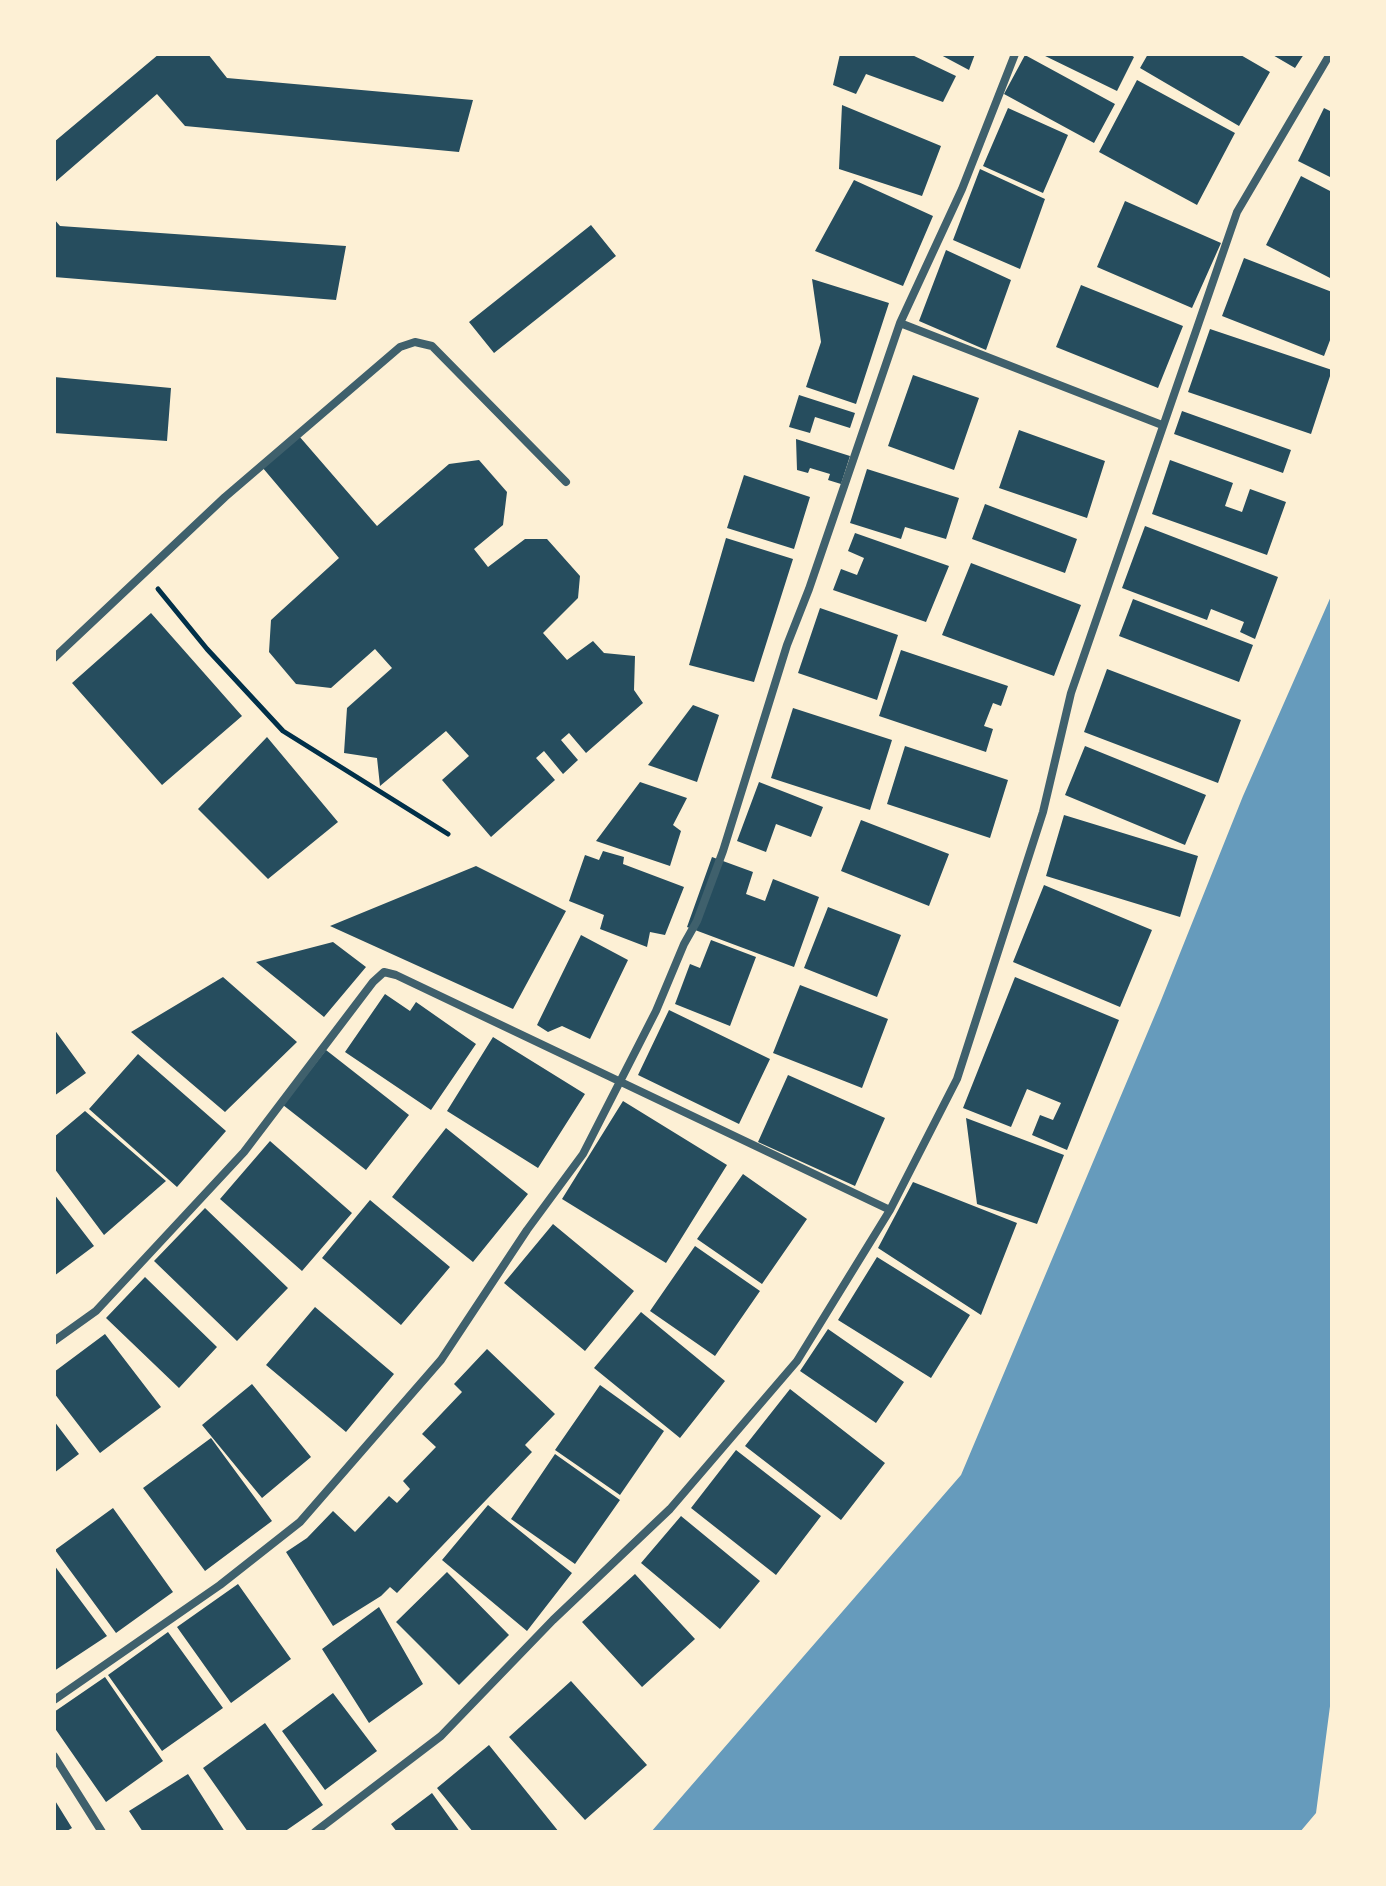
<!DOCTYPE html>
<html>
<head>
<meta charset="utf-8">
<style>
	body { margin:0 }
	#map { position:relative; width:1386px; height:1886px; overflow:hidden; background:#fdf0d5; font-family:"PT Sans",sans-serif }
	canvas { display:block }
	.frame { position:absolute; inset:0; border:56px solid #fdf0d5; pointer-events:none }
</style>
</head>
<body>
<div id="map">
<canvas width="1386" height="1886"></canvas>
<div class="frame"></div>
</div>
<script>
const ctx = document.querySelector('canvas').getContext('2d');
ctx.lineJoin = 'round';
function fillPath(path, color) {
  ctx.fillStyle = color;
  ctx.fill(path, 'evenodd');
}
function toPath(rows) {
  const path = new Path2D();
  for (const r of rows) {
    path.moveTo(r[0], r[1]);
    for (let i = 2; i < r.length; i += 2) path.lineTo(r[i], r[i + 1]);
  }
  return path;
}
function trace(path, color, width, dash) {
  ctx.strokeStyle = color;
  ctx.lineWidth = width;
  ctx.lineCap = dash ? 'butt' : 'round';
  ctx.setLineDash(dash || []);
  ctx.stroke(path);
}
fillPath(toPath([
	[1332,594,1332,1691,1316,1813,1300,1832,651,1832,961,1475,1160,1003,1243,796]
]), '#669bbc');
fillPath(toPath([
	[159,54,208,54,227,78,473,100,459,152,185,126,157,94,54,183,54,142],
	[840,54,910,54,956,76,943,102,866,74,856,94,833,85],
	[939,54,975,54,969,70],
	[1041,54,1129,54,1134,57,1117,91],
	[1148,54,1239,54,1270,72,1239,126,1140,68],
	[1271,54,1304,54,1295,68],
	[1025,55,1115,104,1094,143,1004,94],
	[1137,80,1235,133,1197,205,1099,152],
	[842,105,941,146,922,196,839,169],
	[1008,108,1068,135,1043,193,983,166],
	[1324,108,1332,112,1332,178,1298,161],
	[980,169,1045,199,1020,269,953,240],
	[1301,176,1332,192,1332,279,1266,245],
	[854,180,933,216,903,286,815,251],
	[1125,201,1221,243,1192,308,1097,267],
	[54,219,60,226,346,246,336,300,54,277],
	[591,225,616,256,494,353,469,322],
	[946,250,1011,280,986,350,919,321],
	[1244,258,1332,292,1332,335,1324,356,1222,316],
	[812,279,889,303,856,404,806,387,821,342],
	[1081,285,1183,326,1158,388,1056,347],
	[1210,329,1332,370,1311,434,1188,392],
	[913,375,979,398,954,470,888,446],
	[54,377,171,388,167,441,54,433],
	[799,395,855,413,850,428,815,417,810,433,789,427],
	[1182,411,1291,450,1283,473,1174,434],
	[1019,430,1105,461,1087,518,999,488],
	[299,436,377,526,449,464,479,460,507,492,503,525,474,549,488,567,525,539,547,539,580,576,578,598,543,633,567,660,593,641,604,653,635,656,634,690,643,703,586,753,569,733,561,740,578,760,563,774,544,751,536,758,555,780,491,837,442,780,469,756,446,731,380,786,377,758,344,753,347,708,392,668,375,649,331,688,296,684,269,652,271,620,339,558,262,467],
	[796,439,850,456,841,484,828,480,830,474,810,468,808,473,797,470],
	[1170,460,1233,483,1225,506,1242,512,1250,489,1286,502,1267,555,1152,514],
	[867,469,959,498,946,539,905,527,901,539,850,523],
	[744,475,810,497,794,549,727,528],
	[985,504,1077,539,1065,573,972,539],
	[1145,526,1278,577,1255,639,1240,632,1244,622,1211,609,1207,620,1122,588],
	[855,533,949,566,926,622,833,590,841,569,857,575,864,558,848,551],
	[726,538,793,559,754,682,689,665],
	[971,563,1081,605,1054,676,942,635],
	[1133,599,1253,645,1239,682,1119,636],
	[820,608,898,635,877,700,798,673],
	[151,613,242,716,162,785,72,683],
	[901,650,1008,686,1001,706,993,703,984,726,993,729,986,752,879,716],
	[1107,669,1241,720,1218,783,1084,732],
	[693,705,719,715,697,782,648,765],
	[793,708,892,740,870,810,771,778],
	[267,737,338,822,268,879,198,809],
	[905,746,1008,780,990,838,887,804],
	[1085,746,1206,795,1185,845,1065,795],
	[640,782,687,798,673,825,681,831,670,866,596,841],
	[759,782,823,807,811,837,776,824,766,852,737,841],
	[1064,815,1198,856,1180,917,1046,876],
	[861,820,949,854,929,906,841,871],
	[603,851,624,857,623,864,684,887,665,935,650,932,647,947,600,929,604,915,569,901,585,855,599,860],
	[712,857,753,872,746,894,765,901,773,879,819,897,794,967,687,927],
	[476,866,566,911,513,1009,330,926],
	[1044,885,1152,930,1120,1007,1013,962],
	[828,907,901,935,877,997,804,968],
	[581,935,628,960,590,1039,562,1026,548,1032,537,1025],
	[711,940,756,957,730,1026,675,1004,690,964,700,968],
	[333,942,366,967,324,1017,256,962],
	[223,977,297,1042,225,1112,131,1032],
	[1015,977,1119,1020,1067,1150,1032,1135,1040,1115,1053,1120,1061,1103,1027,1089,1011,1127,963,1108],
	[800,985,888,1019,862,1088,773,1053],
	[385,994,410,1011,416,1002,476,1044,431,1110,345,1052],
	[669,1010,770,1059,739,1124,638,1075],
	[54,1029,86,1073,54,1096],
	[493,1037,585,1094,538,1168,447,1111],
	[326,1050,409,1115,366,1170,283,1105],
	[138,1054,226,1131,177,1187,89,1109],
	[788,1075,885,1118,855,1186,758,1142],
	[623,1101,727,1165,666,1263,562,1199],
	[85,1111,166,1181,104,1235,54,1168,54,1137],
	[966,1118,1064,1155,1037,1224,977,1204],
	[446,1128,528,1194,473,1262,392,1197],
	[270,1141,352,1213,302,1271,220,1199],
	[743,1174,807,1219,762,1284,697,1239],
	[913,1182,1017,1223,981,1315,878,1248],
	[54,1194,94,1246,54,1276],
	[370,1200,450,1267,401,1325,322,1258],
	[205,1208,288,1288,237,1341,154,1261],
	[553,1224,634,1291,585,1351,504,1283],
	[695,1246,760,1291,715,1356,650,1311],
	[877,1257,970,1315,931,1378,838,1320],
	[145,1277,217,1347,179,1388,106,1318],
	[315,1307,394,1374,346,1432,266,1365],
	[641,1312,725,1381,680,1438,594,1368],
	[828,1329,904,1382,876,1423,800,1371],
	[105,1334,161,1407,100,1453,54,1393,54,1372],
	[487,1349,555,1414,525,1445,532,1452,397,1593,390,1587,381,1596,333,1626,286,1552,307,1538,333,1511,355,1532,389,1496,397,1503,410,1489,403,1481,436,1447,422,1434,462,1392,454,1384],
	[252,1384,311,1457,262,1498,202,1425],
	[600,1385,664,1431,620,1495,555,1450],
	[790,1389,885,1463,841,1520,745,1446],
	[54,1421,79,1454,54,1473],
	[211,1438,272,1521,205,1571,143,1488],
	[736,1450,821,1516,776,1575,691,1508],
	[555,1454,620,1500,575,1564,511,1519],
	[488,1505,572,1573,527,1631,442,1560],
	[113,1508,173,1592,116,1633,55,1550],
	[681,1516,760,1581,720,1629,641,1563],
	[54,1565,107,1636,54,1671],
	[447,1572,509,1635,459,1685,396,1622],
	[635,1574,695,1639,642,1687,582,1622],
	[238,1584,291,1659,231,1703,177,1627],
	[379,1607,423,1684,369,1723,322,1649],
	[168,1632,223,1708,162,1751,108,1675],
	[105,1677,163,1761,106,1802,54,1727,54,1712],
	[571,1681,647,1765,585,1820,509,1737],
	[333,1693,377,1751,325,1790,282,1731],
	[265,1723,323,1805,284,1832,248,1832,203,1768],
	[489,1745,559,1832,473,1832,437,1788],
	[188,1774,225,1832,143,1832,129,1811],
	[432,1793,460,1832,397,1832,391,1824],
	[54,1799,72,1828,65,1832,54,1832]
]), '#264d5e');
trace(toPath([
	[158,589,207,649,283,731,448,834]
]), '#003049', 5);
trace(toPath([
	[900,323,1162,425],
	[54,658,225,497,400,347,415,342,432,346,566,482],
	[54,1341,96,1311,244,1152,373,982,384,972,396,975,890,1210],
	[54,1700,220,1585,300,1522,441,1360,527,1230,583,1154,656,1011,684,944,697,921,723,851,787,645,809,589,900,323,962,189,1015,54],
	[54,1756,102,1832],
	[315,1832,441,1736,553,1620,670,1509,797,1361,890,1210,957,1079,1043,812,1071,693,1237,212,1330,54]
]), '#3f606c', 8);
</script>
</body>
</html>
